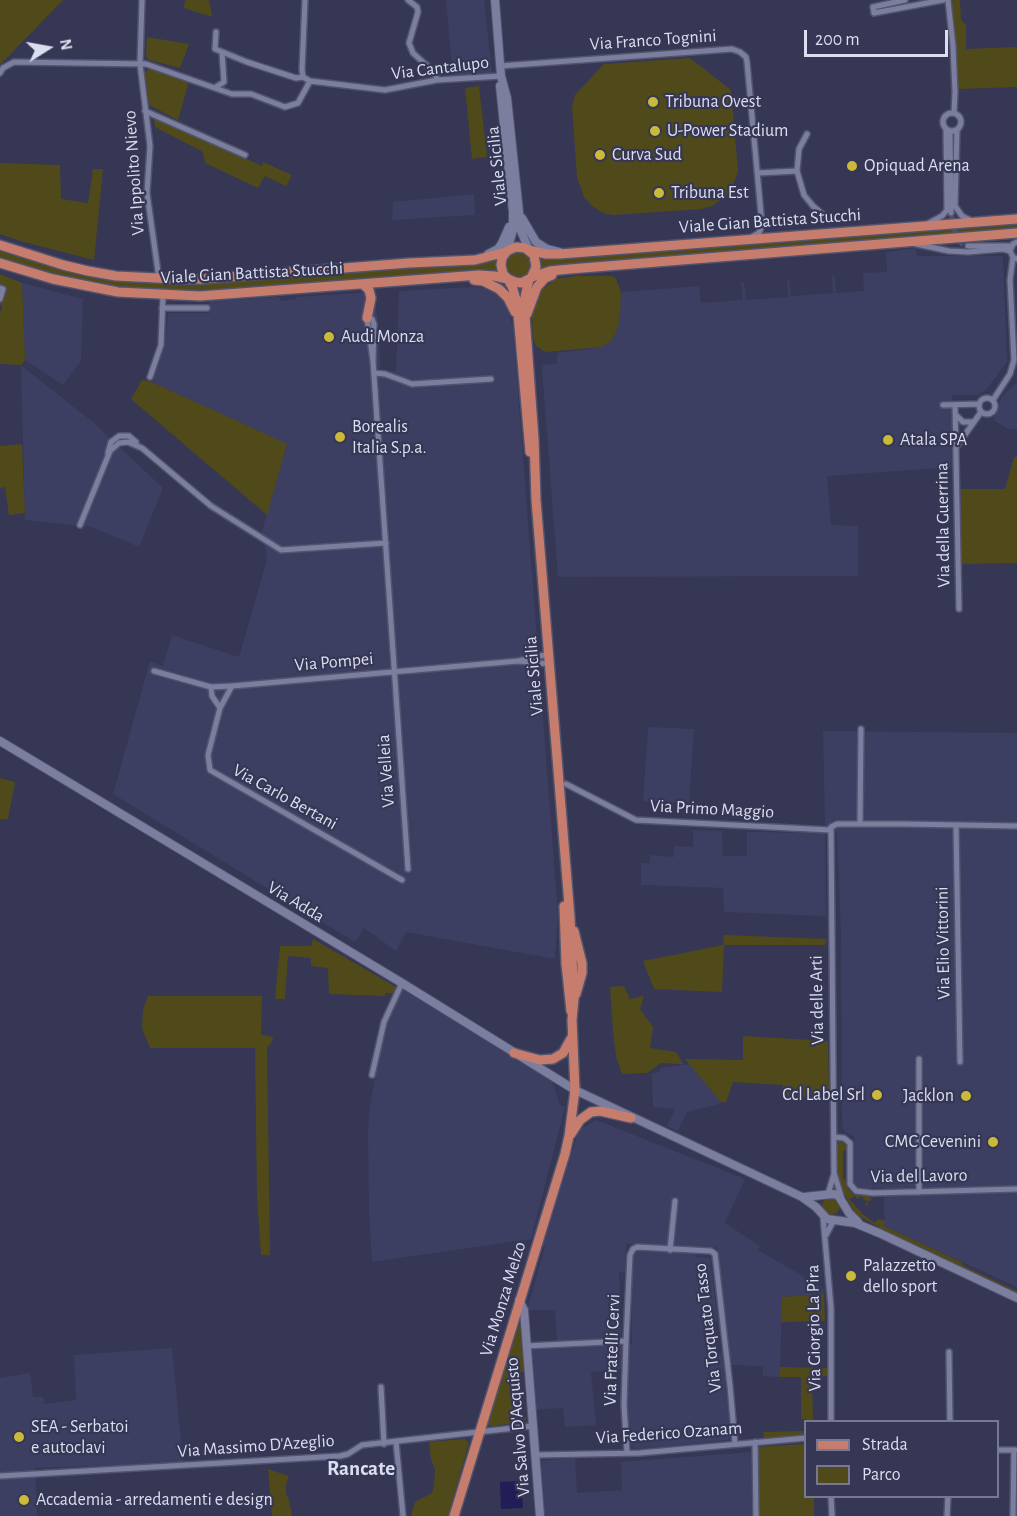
<!DOCTYPE html>
<html>
<head>
<meta charset="utf-8">
<style>
	body { margin:0 }
	#map { position:relative; width:1017px; height:1516px; overflow:hidden; background:#353754; font-family:"Alegreya Sans",sans-serif }
	canvas { display:block }
	.legend { position:absolute; left:804px; top:1420px; width:195px; height:78px; box-sizing:border-box; background:#353754; border:2px solid #777992; margin:0; padding:8px 10px; list-style:none; font-size:18px; color:#dbddf0 }
	.legend li { display:flex; align-items:center; gap:12px; height:30px }
	.legend b { width:30px; border:2px solid #777992 }
	.north { position:absolute; left:18px; top:18px; width:60px; height:60px; -webkit-text-stroke:4px #353754; paint-order:stroke; rotate:79deg; font-size:16px; font-weight:700; line-height:24px; text-align:center; color:#dbddf0 }
	.north::after { content:''; display:block; margin:auto; width:21px; height:27px; background:#dbddf0; clip-path:polygon(50% 0,100% 100%,50% 72%,0 100%) }
	.scale { position:absolute; left:804px; top:30px; width:144px; height:27px; box-sizing:border-box; border:3px solid #dbddf0; border-top:0; padding-left:8px; font-size:18px; line-height:21px; white-space:nowrap; color:#dbddf0; -webkit-text-stroke:4px #353754; paint-order:stroke }
</style>
</head>
<body>
<div id="map">
<canvas width="1017" height="1516"></canvas>
<ul class="legend">
<li><b style="height:8px;background:#c67d6e"></b>Strada</li>
<li><b style="height:16px;background:#504a1a"></b>Parco</li>
</ul>
<div class="north">N</div>
<div class="scale">200 m</div>
</div>
<script>
const ctx = document.querySelector('canvas').getContext('2d');
ctx.lineJoin = 'round';
function fillPath(path, color) {
  ctx.fillStyle = color;
  ctx.fill(path, 'evenodd');
}
function toPath(rows) {
  const path = new Path2D();
  for (const r of rows) {
    if (r.length === 3) {
      path.moveTo(r[0] + r[2], r[1]);
      path.arc(r[0], r[1], r[2], 0, 2 * Math.PI);
      continue;
    }
    path.moveTo(r[0], r[1]);
    for (let i = 2; i < r.length; i += 2) path.lineTo(r[i], r[i + 1]);
  }
  return path;
}
function trace(path, color, width, dash) {
  ctx.strokeStyle = color;
  ctx.lineWidth = width;
  ctx.lineCap = dash ? 'butt' : 'round';
  ctx.setLineDash(dash || []);
  ctx.stroke(path);
}
function label(font, color, halo, rows, align = 'center') {
  ctx.font = font + ' "Alegreya Sans",sans-serif';
  ctx.lineWidth = 4.5;
  ctx.setLineDash([]);
  ctx.textBaseline = 'middle';
  ctx.strokeStyle = halo;
  ctx.fillStyle = color;
  for (const [text, x, y, turn = 0] of rows) {
    ctx.save();
    ctx.translate(x, y);
    ctx.rotate((+turn || 0) * Math.PI / 180);
    ctx.textAlign = isNaN(turn) ? turn : align;
    if (halo) ctx.strokeText(text, 0, 0);
    ctx.fillText(text, 0, 0);
    ctx.restore();
  }
}
fillPath(toPath([
	[446,0,484,0,492,73,453,76],
	[474,194,475,215,392,220,393,202],
	[916,248,917,256,1003,256,1007,362,985,391,977,395,952,395,953,467,827,476,831,525,858,526,858,576,558,577,542,368,544,365,557,363,557,353,590,349,610,342,617,331,620,316,621,292,699,286,701,303,743,300,741,283,744,282,746,300,788,297,787,279,789,279,791,296,833,293,832,276,835,275,836,293,864,291,863,273,887,272,886,252],
	[22,283,83,299,81,361,63,385,25,360],
	[473,287,483,288,493,292,501,299,507,308,513,327,558,914,555,959,406,932,396,951,364,928,355,942,113,794,150,661,163,666,172,635,239,657,267,559,262,531,287,445,152,382,165,346,168,313,210,313,209,301,281,297,280,301,296,299,296,297,375,292,381,367,374,370,396,371,399,291],
	[21,365,94,423,163,488,139,547,92,527,25,520],
	[1017,383,1017,429,1008,429,993,420,1002,396],
	[648,727,694,729,689,803,643,801],
	[823,731,1017,733,1017,1287,884,1226,884,1220,886,1220,884,1215,884,1188,860,1188,854,1183,854,1137,843,1130,842,1123,841,932,837,833,825,824],
	[693,830,722,831,723,856,747,856,747,832,825,833,826,916,724,912,723,888,641,885,641,863,650,863,650,855,674,857,674,846,693,847],
	[402,989,552,1081,560,1105,565,1107,531,1239,372,1262,369,1211,368,1130,370,1105,385,1025],
	[690,1064,721,1102,720,1104,687,1112,678,1131,667,1126,675,1109,653,1107,652,1073,660,1072,660,1068],
	[596,1120,745,1179,725,1223,760,1246,758,1250,823,1288,824,1294,782,1297,780,1377,763,1376,763,1366,731,1365,717,1247,626,1244,625,1273,619,1272,621,1336,557,1342,555,1310,527,1310,545,1247,543,1246,579,1130],
	[638,1251,695,1252,695,1257,710,1258,718,1321,714,1321,718,1354,722,1353,731,1436,728,1440,635,1449,630,1444,627,1402,628,1345,632,1344,632,1304,630,1303,632,1256],
	[622,1344,622,1369,591,1372,596,1425,565,1427,563,1408,534,1410,531,1350],
	[172,1348,183,1463,35,1468,37,1516,0,1516,0,1378,30,1373,33,1397,43,1397,44,1404,76,1400,74,1355],
	[751,1452,752,1516,543,1516,539,1461,575,1458,577,1493,622,1490,621,1462]
]), '#3d3f62');
fillPath(toPath([
	[0,0,63,0,0,65],
	[185,0,209,0,212,17,184,8],
	[952,0,960,0,961,20,966,25,966,49,1017,47,1017,87,958,89],
	[147,37,189,44,180,68,149,60,146,56],
	[690,58,731,90,738,171,730,193,712,206,701,209,613,215,603,213,592,206,584,197,577,177,572,107,575,95,604,64],
	[149,69,189,81,178,120,149,105,145,72],
	[479,86,487,157,472,159,465,88],
	[154,118,262,166,263,162,292,175,286,186,265,176,258,188,205,163,203,152,155,127],
	[0,163,60,165,61,199,88,203,93,169,103,169,94,260,20,241,0,234],
	[1017,223,1017,230,539,271,538,257],
	[0,248,141,281,160,283,214,283,478,263,498,258,500,274,214,292,134,291,63,279,0,259],
	[518,264,13],
	[0,274,22,283,25,360,21,365,0,364,0,312,2,308,0,303,5,293,4,287,0,285],
	[576,276,613,276,616,279,621,292,620,316,617,331,610,342,601,347,545,352,536,346,533,337,532,316,537,297,541,291,555,279],
	[142,380,152,382,287,444,267,515,131,399],
	[22,444,25,513,9,515,5,487,0,488,0,446],
	[1014,457,1017,457,1017,563,961,564,961,489,1005,489],
	[0,778,15,782,8,819,0,819],
	[724,935,827,939,825,945,724,945,722,992,654,989,643,961,723,945],
	[313,939,396,987,393,993,385,993,385,996,329,994,328,968,311,966,311,958,288,956,285,999,275,999,280,946,311,946],
	[624,986,630,999,644,996,640,1009,653,1027,650,1048,676,1052,683,1064,661,1063,647,1073,622,1074,616,1057,613,1031,610,987],
	[148,996,262,996,261,1035,273,1037,272,1042,267,1047,270,1255,261,1255,257,1198,255,1048,150,1048,142,1028,143,1010],
	[743,1036,828,1041,829,1098,783,1096,783,1085,733,1082,726,1102,721,1102,685,1059,743,1060],
	[841,1141,847,1145,847,1150,843,1151,843,1179,846,1180,848,1189,853,1194,869,1195,872,1200,868,1201,867,1207,870,1208,868,1208,865,1204,867,1202,861,1196,857,1199,855,1196,849,1199,863,1214,875,1223,878,1219,884,1220,884,1226,961,1262,964,1266,1017,1291,1017,1293,887,1232,855,1214,840,1185,837,1175,837,1145],
	[831,1206,9],
	[824,1294,825,1321,781,1322,782,1297],
	[517,1316,521,1316,525,1372,516,1373,517,1418,527,1417,524,1422,489,1426,486,1422],
	[780,1367,827,1368,827,1376,812,1377,813,1420,827,1421,806,1421,806,1419,801,1419,801,1377,780,1377],
	[805,1431,805,1434,764,1439,763,1432],
	[465,1439,469,1443,448,1516,411,1516,415,1502,432,1493,434,1486,435,1470,431,1459,429,1442],
	[805,1444,806,1496,814,1497,814,1516,759,1516,758,1447],
	[268,1469,289,1476,286,1484,286,1493,289,1500,292,1516,272,1516]
]), '#504a1a');
fillPath(toPath([
	[521,1481,523,1508,501,1509,500,1482]
]), '#211d56');
trace(toPath([
	[951,213,956,236,962,244,968,246]
]), '#4e506b', 5, [5, 2.5]);
const street = toPath([
	[142,0,140,64,150,146,147,193,159,279],
	[408,0,417,7,418,12,409,43,413,53,435,73,437,80],
	[905,0,873,7,874,13,943,0],
	[948,0,953,46,955,92,954,113],
	[216,32,215,49,247,62,296,78,303,77,310,81,385,90,437,80,501,76],
	[500,66,732,49,740,52,746,57,747,62,762,225,759,233,750,238],
	[0,73,3,68,14,62,146,64,232,94,251,94,285,107,298,103,310,81],
	[303,77,302,70,305,0],
	[216,87,224,82,222,52],
	[145,111,245,155],
	[952,122,9],
	[957,130,955,206,962,216,972,221],
	[950,131,951,213],
	[807,134,799,149,797,171,804,195,813,206,828,219],
	[758,173,797,171],
	[929,223,942,216,947,210,946,129],
	[1017,242,1013,244,1010,251,1013,257,1017,259],
	[916,244,949,251,968,252,1003,249,1010,251],
	[968,246,1011,246],
	[0,288,3,289,0,299],
	[162,308,207,308],
	[367,318,372,319,374,324,373,361,367,318],
	[373,361,408,869],
	[375,373,385,374,412,384,491,379],
	[150,377,161,345,163,295],
	[987,406,8],
	[993,400,1010,374,1014,360,1010,280,1013,257],
	[943,405,979,404],
	[955,405,959,609],
	[957,416,963,422,974,422],
	[957,446,981,412],
	[108,453,111,442,119,436,129,436,136,442],
	[80,525,110,451,119,443,128,442,142,448,211,506,281,550,386,543],
	[549,654,518,661,550,664],
	[154,671,211,687,232,686,518,661],
	[232,686,220,708,208,755,210,770,402,880],
	[211,687,212,696,220,708],
	[566,784,636,820,830,830],
	[860,824,861,729],
	[956,825,960,1062],
	[372,1075,384,1022,402,983],
	[834,1137,844,1138,850,1143,850,1184,856,1191,873,1193,1017,1189],
	[919,1192,919,1059],
	[828,1194,834,1174],
	[841,1196,834,1173,831,827,837,824,905,824,1017,826],
	[823,1217,831,1308,831,1422],
	[826,1235,834,1220],
	[670,1250,675,1201],
	[526,1346,626,1341],
	[949,1352,950,1422],
	[381,1387,384,1444],
	[396,1442,403,1516],
	[755,1442,756,1516],
	[998,1450,1015,1450],
	[627,1452,624,1405,626,1341,630,1255,633,1249,637,1247,711,1251,715,1254,730,1386,735,1444],
	[535,1455,640,1453,806,1438],
	[0,1476,340,1456,348,1454,362,1445,532,1426],
	[831,1496,832,1516],
	[947,1516,948,1496],
	[1013,1516,1014,1450]
]);
const secondary = toPath([
	[495,0,501,76,507,98,521,231,529,250],
	[500,86,513,212,513,230,507,251],
	[522,218,536,242,547,249,559,252],
	[488,254,498,249,502,243,509,227],
	[0,741,402,983,575,1090,802,1197,816,1207,827,1219,855,1223,879,1233],
	[804,1197,833,1194,838,1195,849,1213,858,1222],
	[877,1232,1017,1298],
	[519,1300,524,1310,540,1516]
]);
const primary = toPath([
	[0,245,63,265,88,271,116,276,178,279,201,279,409,263,475,260,506,252],
	[529,250,546,254,560,254,1017,219],
	[0,263,53,279,118,292,200,296,479,275,494,276,508,279,515,282,521,283,531,278,536,267,534,255,525,248,516,247,507,251,502,258,501,265,503,274,508,279,510,283,512,286,517,303,530,452],
	[532,277,550,271,570,269,1017,233],
	[474,280,483,281,499,289,508,298,515,312],
	[363,284,369,290,371,298,367,318],
	[527,314,537,287,545,278,552,275],
	[564,906,566,964,571,1011],
	[574,931,582,963,582,973,576,994],
	[514,1053,540,1060,553,1059,563,1053,572,1037],
	[571,1134,580,1120,591,1112,600,1111,631,1118],
	[454,1516,565,1154,569,1136,575,1090,572,1020,574,999,570,917,536,500,534,439,524,302,529,279]
]);
trace(street, '#52536c', 8);
trace(secondary, '#52536c', 10);
trace(primary, '#52536c', 12);
trace(street, '#7b7e9f', 5);
trace(secondary, '#7b7e9f', 8);
trace(primary, '#c67d6e', 9);
for (const [x, y, r, color] of [
	[653,102,6,"#cbb939"],
	[655,131,6,"#cbb939"],
	[600,155,6,"#cbb939"],
	[852,166,6,"#cbb939"],
	[659,193,6,"#cbb939"],
	[329,337,6,"#cbb939"],
	[340,437,6,"#cbb939"],
	[888,440,6,"#cbb939"],
	[877,1095,6,"#cbb939"],
	[966,1096,6,"#cbb939"],
	[993,1142,6,"#cbb939"],
	[851,1276,6,"#cbb939"],
	[19,1437,6,"#cbb939"],
	[24,1500,6,"#cbb939"]
]) {
  const dot = new Path2D();
  dot.arc(x, y, r, 0, 2 * Math.PI);
  ctx.fillStyle = color;
  ctx.fill(dot);
  trace(dot, '#353754', 2);
}
label('18px', '#dbddf0', '#353754', [
	["Via Franco Tognini",653,40,-4],
	["Via Cantalupo",440,68,-7],
	["Viale Sicilia",497,166,-96],
	["Via Ippolito Nievo",134,173,-94],
	["Viale Gian Battista Stucchi",770,221,-4],
	["Viale Gian Battista Stucchi",252,273,-3],
	["Via della Guerrina",943,525,-91],
	["Via Pompei",334,662,-5],
	["Viale Sicilia",534,676,-95],
	["Via Velleia",386,771,-94],
	["Via Carlo Bertani",285,797,29],
	["Via Primo Maggio",712,809,3],
	["Via Adda",296,902,31],
	["Via Elio Vittorini",943,943,-91],
	["Via delle Arti",817,1000,-91],
	["Via del Lavoro",919,1176,-1],
	["Via Monza Melzo",503,1299,-73],
	["Via Torquato Tasso",708,1328,-97],
	["Via Giorgio La Pira",814,1328,-91],
	["Via Fratelli Cervi",612,1350,-88],
	["Via Salvo D'Acquisto",518,1427,-95],
	["Via Federico Ozanam",669,1433,-4],
	["Via Massimo D'Azeglio",256,1446,-4]
]);
label('18px', '#dbddf0', '#353754', [
	["Tribuna Ovest",665,102],
	["U-Power Stadium",667,131],
	["Curva Sud",612,155],
	["Opiquad Arena",864,166],
	["Tribuna Est",671,193],
	["Audi Monza",341,337],
	["Borealis",352,427],
	["Italia S.p.a.",352,448],
	["Atala SPA",900,440],
	["Ccl Label Srl",865,1095,"right"],
	["Jacklon",954,1096,"right"],
	["CMC Cevenini",981,1142,"right"],
	["Palazzetto",863,1266],
	["dello sport",863,1287],
	["SEA - Serbatoi",31,1427],
	["e autoclavi",31,1448],
	["Accademia - arredamenti e design",36,1500]
], 'left');
label('bold 21px', '#dbddf0', '#353754', [
	["Rancate",361,1469]
]);
</script>
</body>
</html>
